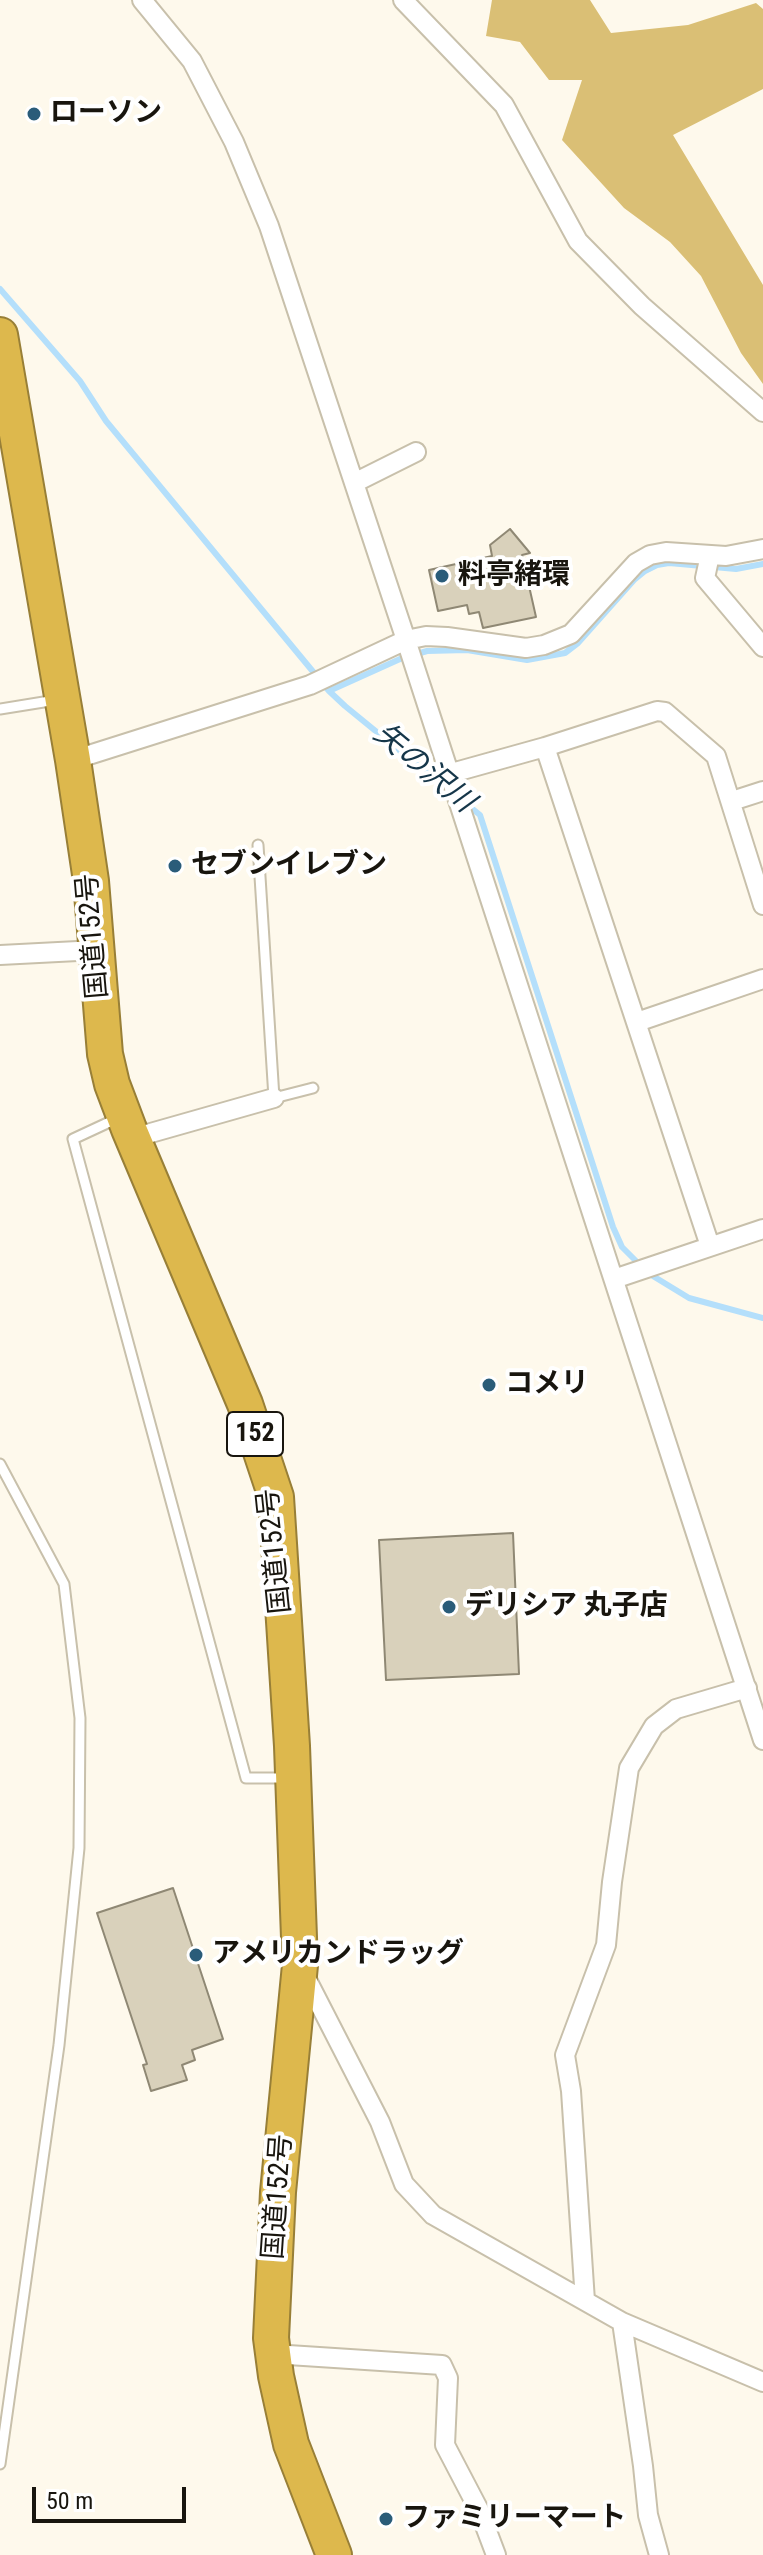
<!DOCTYPE html>
<html>
<head>
<meta charset="utf-8">
<style>
	body { margin:0 }
	#map { position:relative; width:763px; height:2555px; overflow:hidden; background:#fef9ec; font-family:"Roboto Condensed",sans-serif }
	canvas { display:block }
	.scale { position:absolute; left:32px; top:2487px; width:154px; height:36px; box-sizing:border-box; border:4px solid #18150e; border-top:0; padding-left:10px; font-size:24px; line-height:28px; white-space:nowrap; color:#18150e; -webkit-text-stroke:6px #fff; paint-order:stroke }
</style>
</head>
<body>
<div id="map">
<canvas width="763" height="2555"></canvas>
<div class="scale">50 m</div>
</div>
<script>
const ctx = document.querySelector('canvas').getContext('2d');
ctx.lineJoin = 'round';
function fillPath(path, color) {
  ctx.fillStyle = color;
  ctx.fill(path, 'evenodd');
}
function toPath(rows) {
  const path = new Path2D();
  for (const r of rows) {
    path.moveTo(r[0], r[1]);
    for (let i = 2; i < r.length; i += 2) path.lineTo(r[i], r[i + 1]);
  }
  return path;
}
function trace(path, color, width, dash) {
  ctx.strokeStyle = color;
  ctx.lineWidth = width;
  ctx.lineCap = dash ? 'butt' : 'round';
  ctx.setLineDash(dash || []);
  ctx.stroke(path);
}
function label(font, color, halo, rows, align = 'center') {
  ctx.font = font + ' "Roboto Condensed","Noto Sans JP",sans-serif';
  ctx.lineWidth = 8;
  ctx.setLineDash([]);
  ctx.textBaseline = 'middle';
  ctx.strokeStyle = halo;
  ctx.fillStyle = color;
  for (const [text, x, y, turn = 0] of rows) {
    ctx.save();
    ctx.translate(x, y);
    ctx.rotate((+turn || 0) * Math.PI / 180);
    ctx.textAlign = isNaN(turn) ? turn : align;
    if (halo) ctx.strokeText(text, 0, 0);
    ctx.fillText(text, 0, 0);
    ctx.restore();
  }
}
fillPath(toPath([
	[492,0,590,0,611,33,688,25,756,3,763,9,763,89,673,135,763,285,763,384,741,353,701,276,670,242,624,208,562,140,582,80,549,80,520,42,486,36]
]), '#dabf75');
trace(toPath([
	[0,289,80,381,106,421,329,691,345,706,449,791],
	[329,691,400,659,427,651,467,650,527,660,565,653,578,643,634,580,645,571,657,565,669,563,736,569,763,564],
	[464,802,480,815,613,1227,622,1247,640,1265],
	[648,1273,689,1298,763,1318]
]), '#b4dffb', 6);
const building = toPath([
	[510,529,530,553,522,555,536,617,483,628,479,612,469,614,467,605,438,611,429,570,492,556,490,545,510,529],
	[513,1533,519,1674,386,1680,379,1540,513,1533],
	[173,1888,223,2039,192,2050,195,2060,182,2065,187,2080,151,2091,143,2065,147,2064,97,1913,173,1888]
]);
fillPath(building, '#d9d1bb');
trace(building, '#8f8874', 2);
const lane = toPath([
	[0,709,56,700],
	[258,845,274,1098,313,1088],
	[116,1119,73,1139,246,1778,286,1778],
	[0,1464,64,1584,80,1718,79,1848,59,2045,0,2464]
]);
const street = toPath([
	[142,0,192,61,234,142,269,226,406,640,763,1740],
	[403,0,504,105,578,241,642,306,763,412],
	[354,483,416,452],
	[710,555,705,578,763,647],
	[545,747,710,1246],
	[73,760,310,685,406,640,426,636,447,637,526,648,544,645,571,634,636,563,650,555,666,552,726,556,763,549],
	[448,774,545,747,657,711,665,712,716,756,763,905],
	[732,801,763,791],
	[0,955,97,950],
	[637,1022,763,979],
	[133,1138,274,1098],
	[614,1279,763,1229],
	[304,1974,380,2122,404,2184,433,2215,622,2322,763,2382],
	[585,2301,571,2091,565,2055,606,1945,612,1882,629,1768,654,1726,676,1709,747,1688],
	[622,2322,643,2466,648,2515,659,2555],
	[273,2354,442,2365,448,2378,445,2445,479,2510,496,2555]
]);
const highway = toPath([
	[0,335,73,760,91,881,105,1054,112,1084,129,1129,245,1404,276,1497,292,1746,300,1965,278,2192,271,2338,276,2376,291,2444,334,2555]
]);
trace(lane, '#c8c0ab', 13);
trace(street, '#c8c0ab', 22);
trace(highway, '#987f37', 38);
trace(lane, '#fff', 9);
trace(street, '#fff', 18);
trace(highway, '#ddb84d', 34);
for (const [x, y, r, color] of [
	[34,114,8,"#2a5c79"],
	[442,576,8,"#2a5c79"],
	[175,866,8,"#2a5c79"],
	[489,1385,8,"#2a5c79"],
	[449,1607,8,"#2a5c79"],
	[196,1955,8,"#2a5c79"],
	[386,2519,8,"#2a5c79"]
]) {
  const dot = new Path2D();
  dot.arc(x, y, r, 0, 2 * Math.PI);
  ctx.fillStyle = color;
  ctx.fill(dot);
  trace(dot, '#fff', 3);
}
for (const [x, y, w] of [
	[255,1434,56]
]) {
  const box = new Path2D();
  box.roundRect(x - w / 2, y - 22, w, 44, 6);
  ctx.fillStyle = '#fff';
  ctx.fill(box);
  trace(box, '#18150e', 2);
}
label('bold 26px', '#18150e', null, [
	["152",255,1434]
]);
label('bold 28px', '#18150e', '#fff', [
	["ローソン",50,114],
	["料亭緒環",458,576],
	["セブンイレブン",191,866],
	["コメリ",505,1385],
	["デリシア 丸子店",465,1607],
	["アメリカンドラッグ",212,1955],
	["ファミリーマート",402,2519]
], 'left');
label('28px', '#18150e', '#fff', [
	["国道152号",94,936,-95],
	["国道152号",276,1551,-96],
	["国道152号",279,2197,-86]
]);
label('italic 30px', '#153649', '#fff', [
	["矢の沢川",423,769,40]
]);
</script>
</body>
</html>
